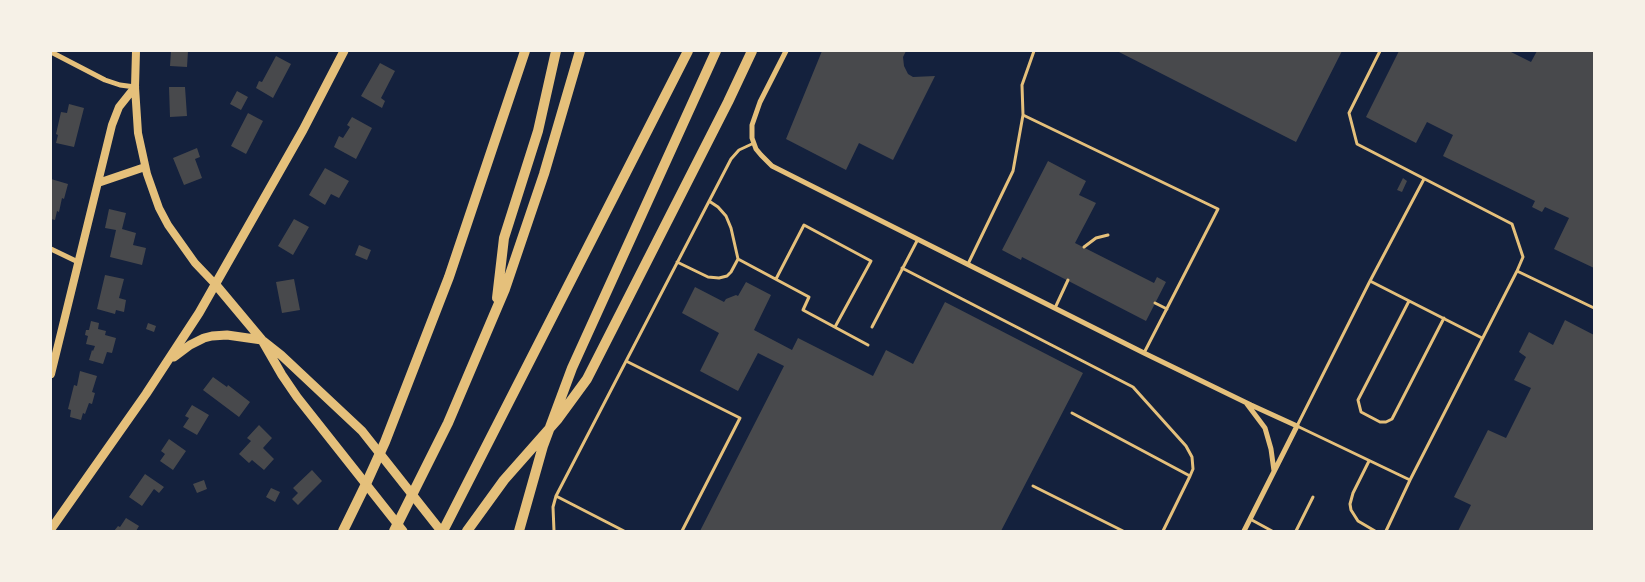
<!DOCTYPE html>
<html>
<head>
<meta charset="utf-8">
<style>
	body { margin:0 }
	#map { position:relative; width:1645px; height:582px; overflow:hidden; background:#14213d; font-family:Bitter,serif }
	canvas { display:block }
	.frame { position:absolute; inset:0; border:52px solid #f6f1e7; pointer-events:none }
</style>
</head>
<body>
<div id="map">
<canvas width="1645" height="582"></canvas>
<div class="frame"></div>
</div>
<script>
const ctx = document.querySelector('canvas').getContext('2d');
ctx.lineJoin = 'round';
function fillPath(path, color) {
  ctx.fillStyle = color;
  ctx.fill(path, 'evenodd');
}
function toPath(rows) {
  const path = new Path2D();
  for (const r of rows) {
    path.moveTo(r[0], r[1]);
    for (let i = 2; i < r.length; i += 2) path.lineTo(r[i], r[i + 1]);
  }
  return path;
}
function trace(path, color, width, dash) {
  ctx.strokeStyle = color;
  ctx.lineWidth = width;
  ctx.lineCap = dash ? 'butt' : 'round';
  ctx.setLineDash(dash || []);
  ctx.stroke(path);
}
fillPath(toPath([
	[171,51,188,51,187,67,170,66],
	[822,51,906,51,903,57,904,66,908,74,913,77,935,76,893,160,859,143,846,170,786,139],
	[1117,51,1342,51,1296,142],
	[1399,51,1509,51,1531,62,1537,51,1594,51,1594,268,1554,249,1569,218,1545,207,1542,212,1532,207,1535,201,1443,156,1453,135,1427,122,1416,143,1366,117],
	[276,56,291,64,273,98,256,88,259,81,262,82],
	[380,63,395,71,381,98,385,101,382,108,361,96],
	[169,87,185,87,187,116,170,117],
	[237,91,248,97,241,110,230,104],
	[69,104,84,108,74,147,56,143,58,135,56,134,61,112,67,113],
	[248,113,263,121,246,154,231,146],
	[352,117,372,128,356,159,334,147,339,136,343,138,350,127,347,125],
	[197,148,200,157,195,159,202,178,184,185,173,158],
	[1048,161,1086,181,1079,195,1096,203,1075,243,1154,283,1157,277,1166,282,1146,321,1022,257,1021,260,1002,250],
	[325,168,349,181,339,198,331,194,325,205,309,195],
	[1403,178,1407,181,1402,192,1397,190],
	[51,179,68,184,64,199,62,198,59,212,57,211,55,220,51,219],
	[109,209,126,213,122,229,136,233,133,245,146,248,142,265,110,257,116,230,105,228],
	[294,219,309,227,293,255,278,246],
	[359,245,371,250,367,260,355,255],
	[105,275,124,279,119,298,126,300,124,312,116,310,115,314,97,309],
	[294,279,300,310,282,313,276,282],
	[746,282,771,295,754,330,792,350,798,338,873,376,886,350,913,364,945,302,1083,373,1001,531,700,531,784,366,758,353,738,391,700,371,719,333,682,313,695,287,724,302,726,299,736,295,738,296],
	[1565,320,1594,335,1594,531,1458,531,1471,505,1454,497,1488,430,1506,438,1531,388,1514,380,1526,357,1519,352,1529,332,1553,345],
	[91,321,99,323,98,329,106,331,105,335,116,338,112,353,107,352,103,364,89,360,92,350,93,351,95,346,86,344,88,336,85,335,86,330,89,330],
	[148,323,156,326,154,332,146,329],
	[80,371,97,376,92,392,95,393,92,404,89,403,85,414,83,413,81,420,70,417,71,410,68,409,74,385,77,386],
	[213,377,227,387,228,385,250,402,239,417,203,390],
	[192,405,209,415,197,435,183,427,189,418,185,416],
	[259,425,272,438,263,448,274,459,264,470,252,460,249,463,239,454,251,441,247,438],
	[169,439,186,451,173,470,160,461,165,454,161,451],
	[312,470,322,481,298,505,292,499,298,493,293,488],
	[145,474,164,487,159,493,154,489,142,506,129,497],
	[204,480,207,489,197,493,193,484],
	[271,488,280,492,275,502,266,497],
	[126,518,139,526,136,531,114,531,118,526,120,527]
]), '#48494c');
trace(toPath([
	[1380,51,1349,113,1357,144,1512,224,1523,257,1517,271],
	[1023,115,1022,85,1034,51],
	[1424,179,1370,281,1482,338],
	[1084,247,1096,238,1108,235],
	[738,259,809,297,803,310,868,345],
	[677,262,708,277,719,278,727,276,731,272,738,259,731,228,726,216,718,207,709,201],
	[968,264,1013,171,1023,115,1218,209,1144,353],
	[902,268,1133,387,1186,446,1192,457,1193,469,1190,476,1163,531],
	[776,279,804,225,871,261,835,327],
	[1370,281,1297,426,1410,480,1517,271,1594,308],
	[1409,301,1358,400,1361,412,1380,422,1386,422,1392,419,1444,318],
	[1155,303,1167,309],
	[1055,308,1068,280],
	[872,327,918,239],
	[626,361,740,418,682,531],
	[1072,413,1190,476],
	[1369,461,1353,493,1350,504,1351,510,1358,521,1375,531],
	[1033,486,1123,531],
	[556,496,624,531],
	[1250,519,1272,531],
	[554,531,553,507,556,496,731,159,739,150,754,143],
	[1296,531,1313,497],
	[1386,531,1410,480]
]), '#e5c07b', 3);
trace(toPath([
	[786,51,760,102,752,125,752,138,756,149,761,155,772,166,1144,353,1251,405,1297,426,1244,531],
	[51,52,105,80,120,85,135,87],
	[51,249,78,262],
	[1247,404,1265,428,1271,449,1274,471]
]), '#e5c07b', 5);
trace(toPath([
	[136,51,135,87,138,133,147,174,159,208,168,225,195,263,216,285],
	[98,183,145,167],
	[51,374,112,125,119,107,135,87]
]), '#e5c07b', 8);
trace(toPath([
	[216,285,262,340,281,355,362,431,441,531],
	[263,342,282,375,297,397,403,531],
	[174,357,190,345,204,338,212,336,227,335,262,340],
	[51,529,146,394,199,313,303,130,344,51]
]), '#e5c07b', 9);
trace(toPath([
	[497,298,504,238,538,131,556,51],
	[343,531,366,484,385,442,449,277,525,51],
	[394,531,448,423,505,289,544,174,580,51],
	[443,531,688,51],
	[467,531,504,480,557,420,587,379,728,102,752,51],
	[519,531,543,446,572,368,716,51]
]), '#e5c07b', 10);
</script>
</body>
</html>
